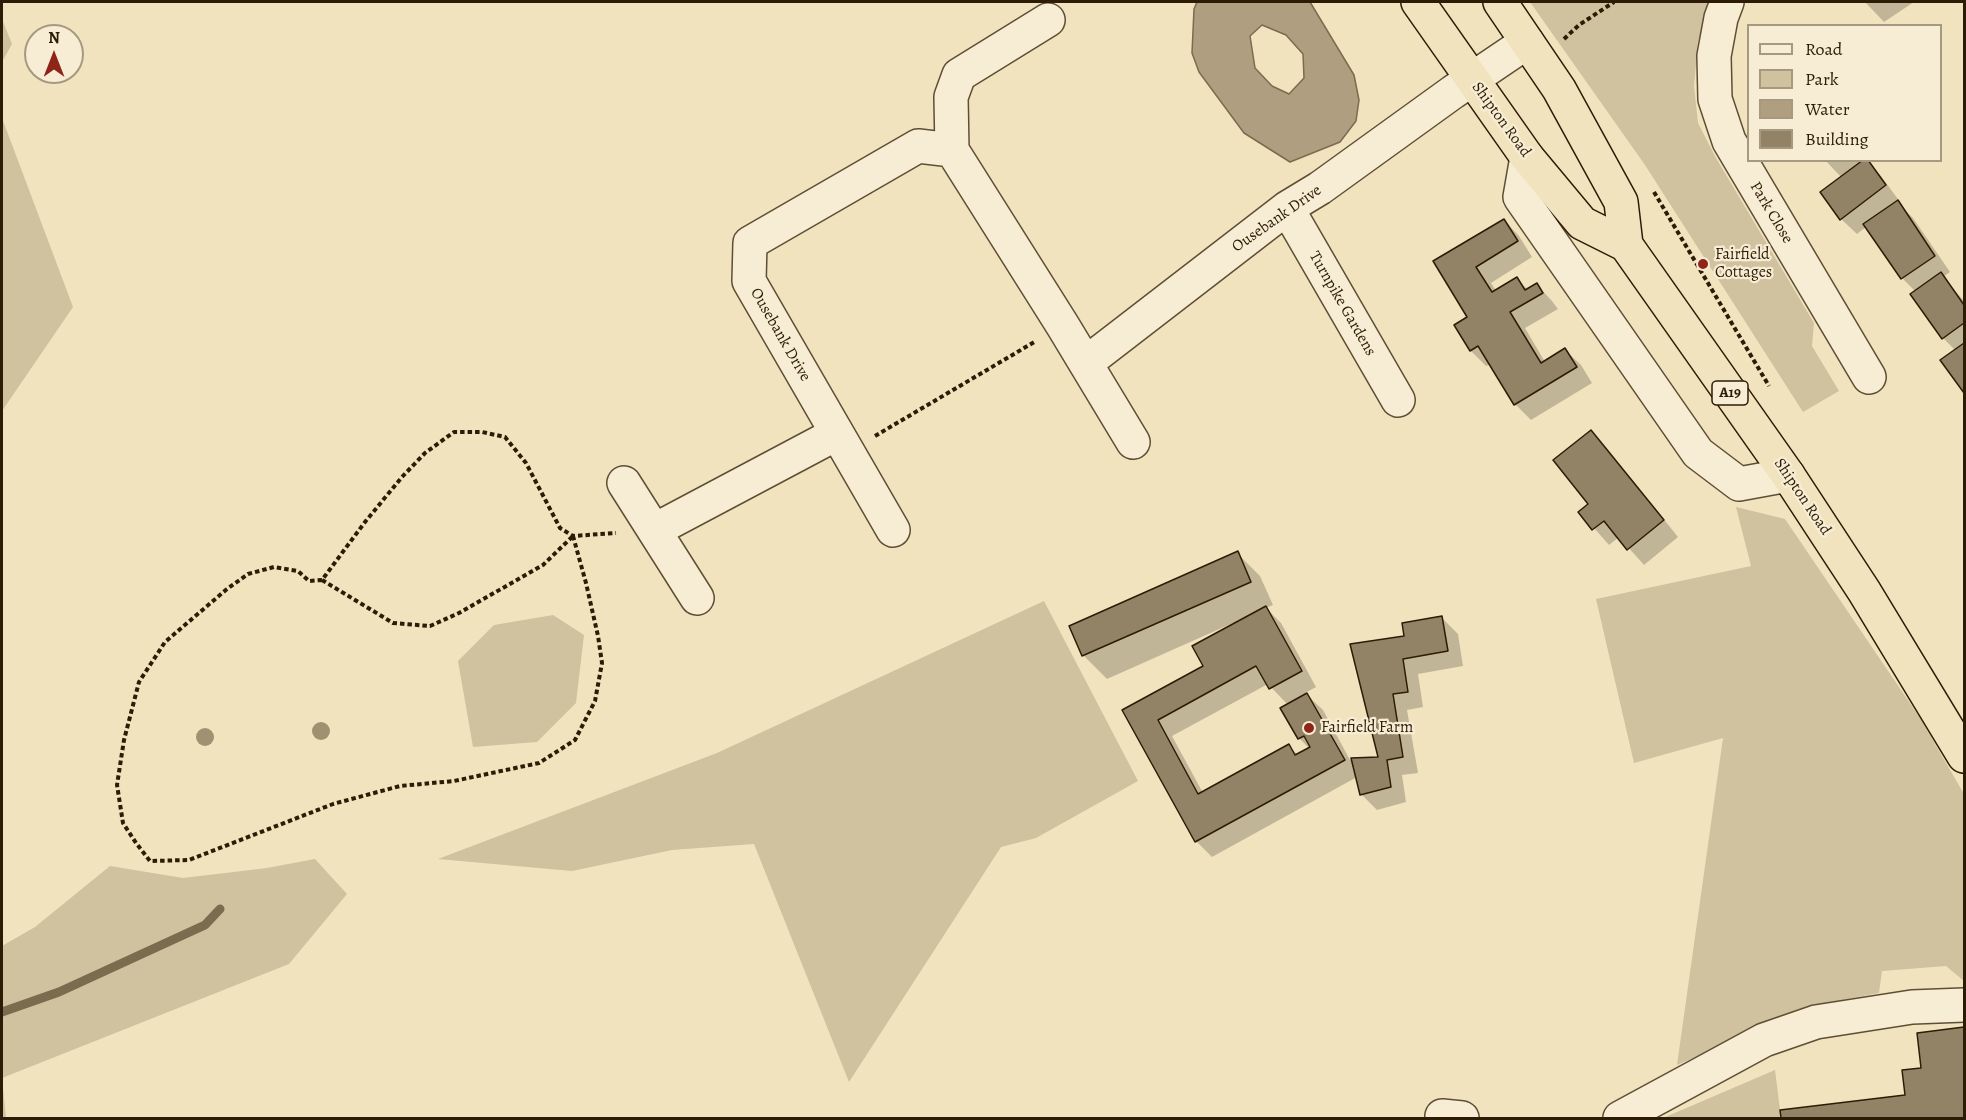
<!DOCTYPE html>
<html>
<head>
<meta charset="utf-8">
<style>
	body { margin:0 }
	#map { position:relative; width:1966px; height:1120px; overflow:hidden; background:#f2e3bf; font-family:Alegreya,serif }
	canvas { display:block }
	.frame { position:absolute; inset:0; border:3px solid #2c1c05; pointer-events:none }
	.legend { position:absolute; left:1747px; top:24px; width:195px; height:138px; box-sizing:border-box; background:#f7edd5; border:2px solid #a69982; margin:0; padding:8px 10px; list-style:none; font-size:18px; color:#2c1c05 }
	.legend li { display:flex; align-items:center; gap:12px; height:30px }
	.legend b { width:30px; border:2px solid #a69982 }
	.north { position:absolute; left:24px; top:24px; width:60px; height:60px; box-sizing:border-box; background:#f7edd5; border:2px solid #a69982; border-radius:50%; rotate:0deg; font-size:16px; font-weight:700; line-height:24px; text-align:center; color:#2c1c05 }
	.north::after { content:''; display:block; margin:auto; width:21px; height:27px; background:#8f2418; clip-path:polygon(50% 0,100% 100%,50% 72%,0 100%) }
</style>
</head>
<body>
<div id="map">
<canvas width="1966" height="1120"></canvas>
<div class="frame"></div>
<ul class="legend">
<li><b style="height:8px;background:#f7edd5"></b>Road</li>
<li><b style="height:16px;background:#d0c19f"></b>Park</li>
<li><b style="height:16px;background:#af9f80"></b>Water</li>
<li><b style="height:16px;background:#938366"></b>Building</li>
</ul>
<div class="north">N</div>
</div>
<script>
const ctx = document.querySelector('canvas').getContext('2d');
ctx.lineJoin = 'round';
function fillPath(path, color) {
  ctx.fillStyle = color;
  ctx.fill(path, 'evenodd');
}
function toPath(rows) {
  const path = new Path2D();
  for (const r of rows) {
    path.moveTo(r[0], r[1]);
    for (let i = 2; i < r.length; i += 2) path.lineTo(r[i], r[i + 1]);
  }
  return path;
}
function trace(path, color, width, dash) {
  ctx.strokeStyle = color;
  ctx.lineWidth = width;
  ctx.lineCap = dash ? 'butt' : 'round';
  ctx.setLineDash(dash || []);
  ctx.stroke(path);
}
function label(font, color, halo, rows, align = 'center') {
  ctx.font = font + ' Alegreya,serif';
  ctx.lineWidth = 4.5;
  ctx.setLineDash([]);
  ctx.textBaseline = 'middle';
  ctx.strokeStyle = halo;
  ctx.fillStyle = color;
  for (const [text, x, y, turn = 0] of rows) {
    ctx.save();
    ctx.translate(x, y);
    ctx.rotate((+turn || 0) * Math.PI / 180);
    ctx.textAlign = isNaN(turn) ? turn : align;
    if (halo) ctx.strokeText(text, 0, 0);
    ctx.fillText(text, 0, 0);
    ctx.restore();
  }
}
fillPath(toPath([
	[1530,2,1710,2,1698,42,1694,86,1698,123,1716,158,1814,323,1812,346,1839,391,1803,412,1645,165],
	[2,19,12,44,2,62],
	[2,118,73,307,2,411],
	[1736,507,1785,519,1920,718,1964,794,1964,981,1946,966,1882,971,1879,993,1811,1006,1677,1065,1723,738,1634,763,1596,599,1751,566],
	[1044,601,1138,781,1036,838,1001,847,849,1082,754,844,672,850,572,871,438,859,717,753],
	[553,615,584,635,576,703,537,742,473,747,458,661,494,625],
	[315,859,347,894,289,964,2,1078,6,1118,2,1118,2,946,35,927,110,866,183,878,267,868],
	[1775,1070,1781,1118,1663,1118]
]), '#d0c19f');
const water = toPath([
	[1197,2,1310,2,1354,75,1359,100,1356,121,1340,142,1290,162,1244,133,1199,72,1192,53,1194,9,1197,2],
	[1262,25,1286,35,1303,54,1304,78,1289,94,1272,86,1255,68,1250,36,1262,25]
]);
fillPath(water, '#af9f80');
trace(water, '#7b6b4f', 1.5);
fillPath(toPath([
	[1865,2,1914,2,1884,22],
	[1825,160,1870,160,1868,162,1881,176,1900,202,1898,203,1913,218,1950,272,1943,277,1964,301,1964,391,1943,360,1956,351,1943,338,1916,292,1902,278,1866,227,1857,234,1841,219,1842,178],
	[1504,220,1519,236,1532,257,1491,283,1496,291,1517,279,1528,290,1537,285,1552,301,1558,309,1525,328,1545,362,1565,350,1581,365,1592,383,1531,420,1515,404,1491,364,1486,366,1471,351,1456,326,1469,318,1435,262],
	[1590,432,1606,447,1678,537,1644,565,1619,537,1609,545,1580,512,1590,504],
	[1237,553,1260,576,1273,605,1266,608,1281,623,1316,687,1305,693,1323,710,1350,760,1379,758,1352,645,1406,637,1442,618,1458,634,1463,666,1418,674,1423,707,1407,710,1418,773,1402,775,1406,802,1377,810,1361,794,1357,777,1212,857,1196,841,1124,711,1205,667,1234,625,1233,623,1107,679,1084,656,1071,627],
	[1268,684,1288,705,1299,738,1310,749,1298,755,1289,746,1203,793,1172,736],
	[1964,1029,1964,1118,1783,1118,1782,1112,1907,1096,1923,1069,1918,1034]
]), '#0003');
trace(toPath([
	[2,1012,59,992,205,925,220,909]
]), '#7b6b4f', 9);
const building = toPath([
	[1863,160,1868,160,1886,185,1840,220,1820,192,1863,160],
	[1898,200,1935,256,1901,279,1863,224,1898,200],
	[1504,219,1518,241,1476,267,1492,292,1517,277,1525,290,1537,283,1543,293,1510,312,1541,363,1565,348,1577,367,1514,405,1478,346,1470,351,1454,325,1467,317,1433,261,1504,219],
	[1941,272,1964,305,1964,323,1942,339,1910,294,1941,272],
	[1964,343,1964,393,1940,360,1964,343],
	[1591,430,1664,520,1627,550,1604,521,1592,530,1578,512,1588,504,1553,460,1591,430],
	[1238,551,1251,582,1082,656,1069,626,1238,551],
	[1266,606,1302,671,1269,689,1256,666,1158,720,1198,794,1289,744,1295,755,1310,747,1304,736,1298,739,1280,708,1307,693,1345,760,1195,842,1122,710,1203,666,1192,646,1266,606],
	[1442,616,1448,651,1403,659,1408,692,1393,694,1403,757,1387,760,1391,787,1360,795,1351,758,1378,757,1350,644,1404,636,1402,623,1442,616],
	[1964,1027,1964,1118,1781,1118,1780,1110,1905,1095,1902,1070,1921,1068,1917,1033,1964,1027]
]);
fillPath(building, '#938366');
trace(building, '#2c1c05', 1.5);
const minor = toPath([
	[1727,2,1721,18,1714,56,1715,99,1729,141,1869,377],
	[952,150,1063,326,1133,442],
	[952,150,951,97,959,75,1048,20],
	[1527,157,1520,197,1698,453,1739,484,1788,475],
	[1287,208,1398,400],
	[1086,363,1287,208,1320,188,1453,92,1527,42],
	[624,483,697,598],
	[655,530,836,434],
	[893,530,749,281,750,243,918,146,952,150],
	[1442,1116,1462,1118],
	[1620,1118,1764,1040,1816,1022,1912,1007,1964,1005]
]);
const highway = toPath([
	[1418,2,1527,157,1582,223,1626,245],
	[1500,2,1559,89,1621,202,1626,245,1788,475,1864,591,1964,756]
]);
trace(minor, '#5e4e34', 36);
trace(highway, '#2c1c05', 36);
trace(toPath([
	[1564,39,1579,25,1614,2],
	[1654,192,1769,386],
	[875,436,1036,341],
	[573,536,586,583,598,636,602,663,595,701,575,740,539,763,454,781,400,786,333,804,189,860,150,861,136,843,123,823,117,785,124,740,139,682,165,642,227,589,248,574,274,567,298,571,309,581,322,580,365,522,402,477,425,453,454,432,482,432,505,437,526,463,560,528,573,536,616,533],
	[322,580,393,623,430,626,459,613,543,565,573,536]
]), '#2c1c05', 4, [4.5, 3]);
trace(minor, '#f7edd5', 33);
trace(highway, '#f2e3bf', 33);
ctx.fillStyle = '#a09172';
for (const [x, y] of [
	[321,731],
	[205,737]
]) {
  ctx.beginPath();
  ctx.arc(x, y, 9, 0, 2 * Math.PI);
  ctx.fill();
}
for (const [x, y, r, color] of [
	[1703,264,6,"#8f2418"],
	[1309,728,6,"#8f2418"]
]) {
  const dot = new Path2D();
  dot.arc(x, y, r, 0, 2 * Math.PI);
  ctx.fillStyle = color;
  ctx.fill(dot);
  trace(dot, '#f7edd5', 2);
}
for (const [x, y, w] of [
	[1730,393,36]
]) {
  const box = new Path2D();
  box.roundRect(x - w / 2, y - 12, w, 24, 4.5);
  ctx.fillStyle = '#f7edd5';
  ctx.fill(box);
  trace(box, '#2c1c05', 1.5);
}
label('bold 15px', '#2c1c05', null, [
	["A19",1730,393]
]);
label('16px', '#2c1c05', '#f7edd5', [
	["Shipton Road",1501,120,54],
	["Park Close",1771,213,59],
	["Ousebank Drive",1277,219,-35],
	["Turnpike Gardens",1342,304,60],
	["Ousebank Drive",780,335,60],
	["Shipton Road",1802,497,56]
]);
label('16px', '#2c1c05', '#f7edd5', [
	["Fairfield",1715,255],
	["Cottages",1715,273],
	["Fairfield Farm",1321,728]
], 'left');
</script>
</body>
</html>
